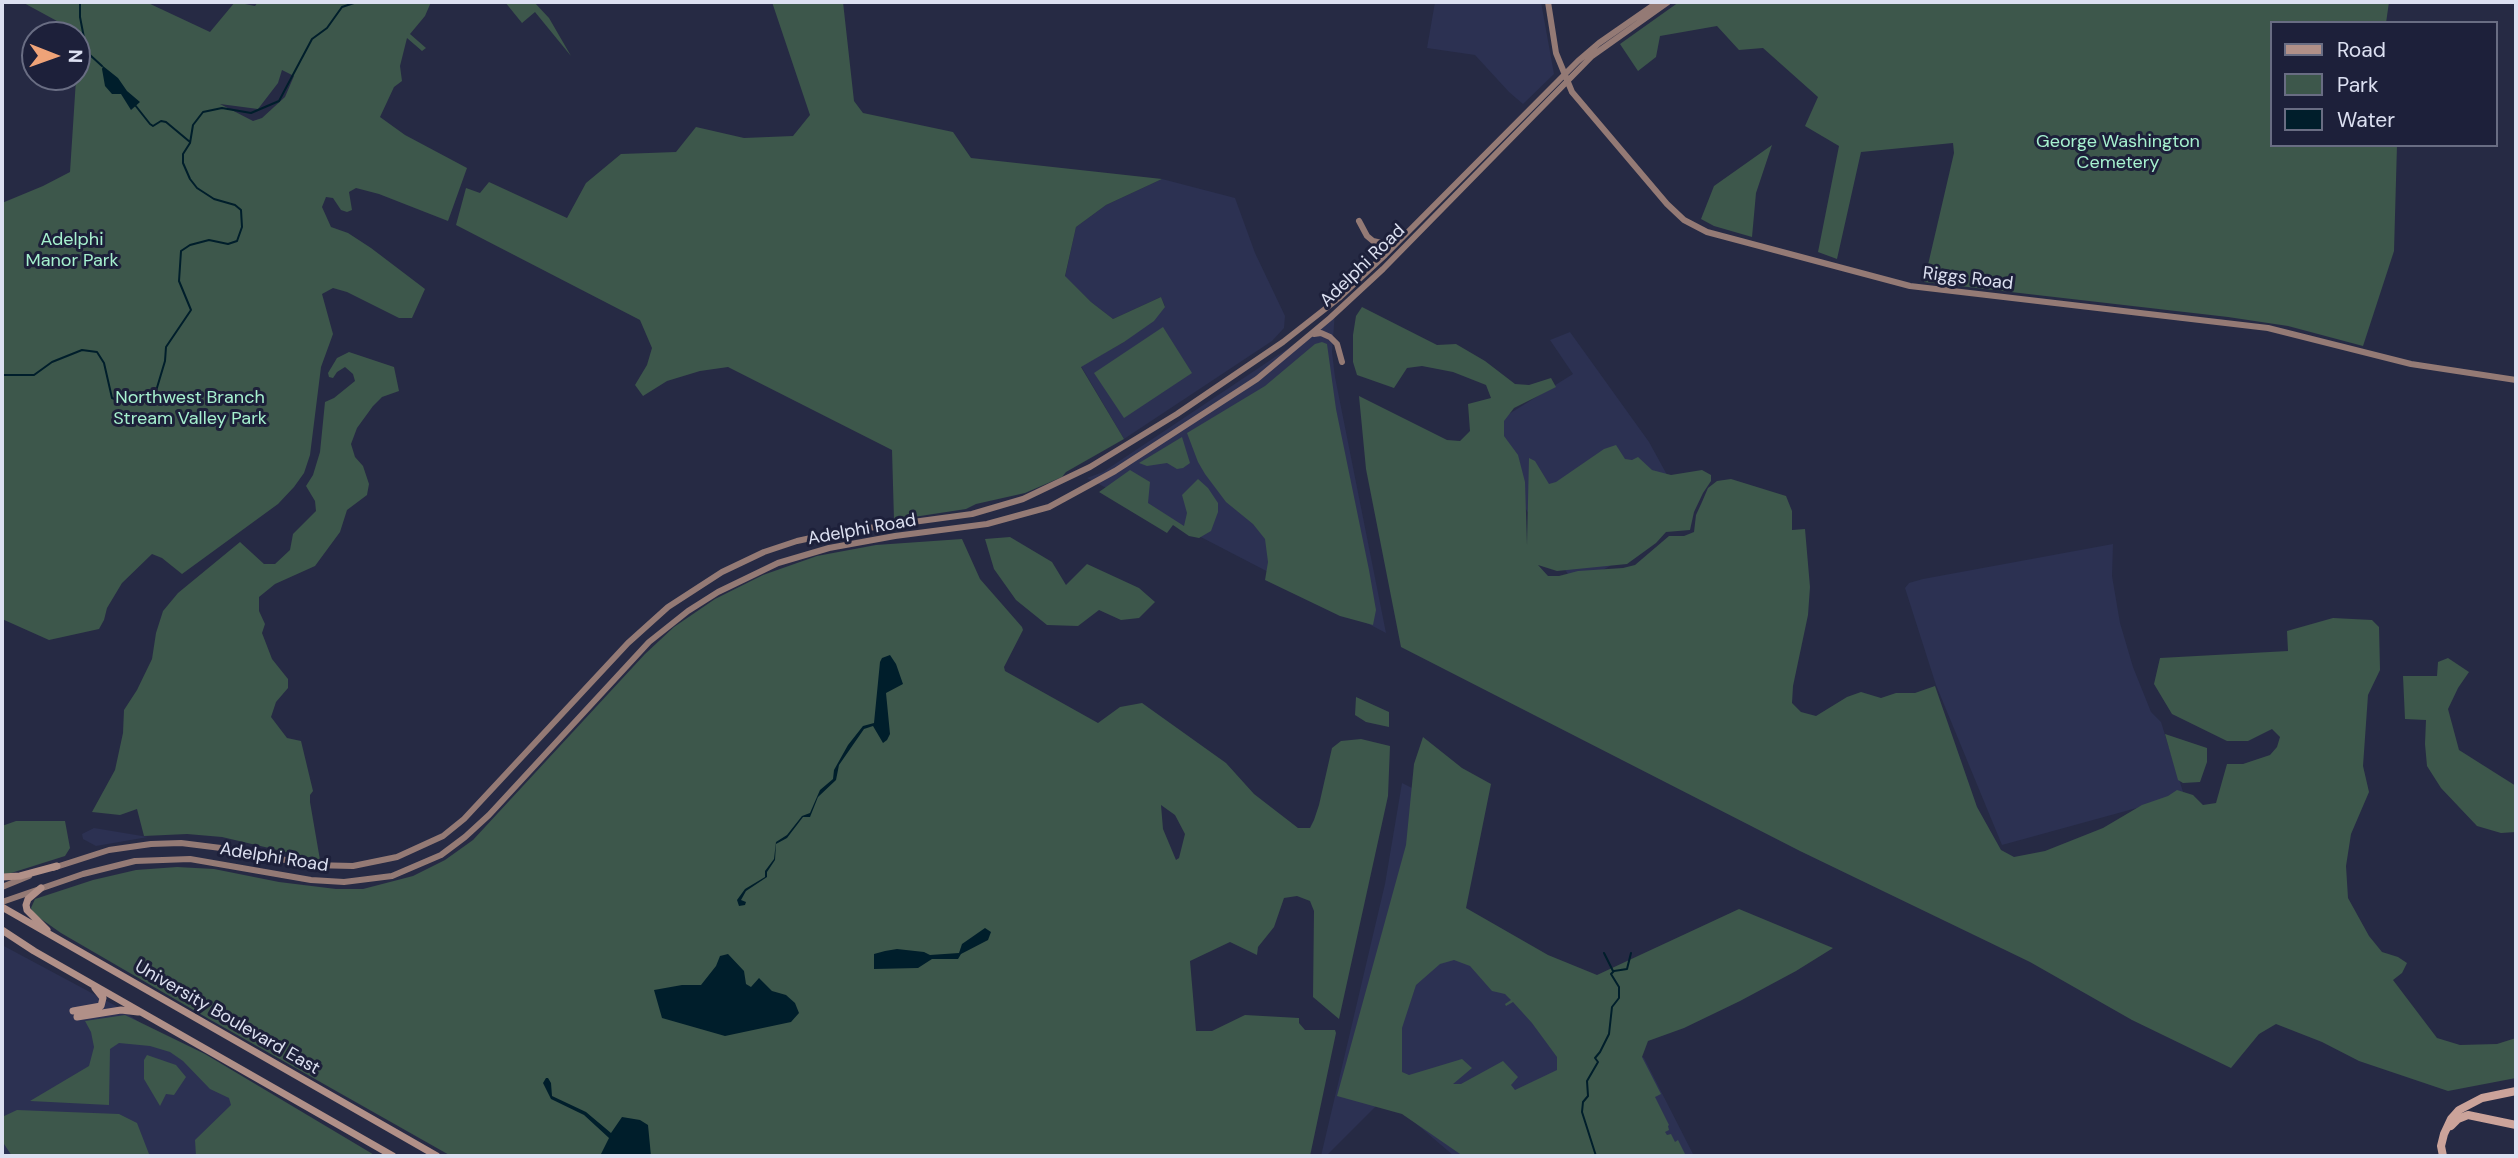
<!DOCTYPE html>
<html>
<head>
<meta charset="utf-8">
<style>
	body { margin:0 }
	#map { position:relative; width:2518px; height:1158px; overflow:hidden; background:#262a44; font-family:"DM Sans",sans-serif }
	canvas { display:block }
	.frame { position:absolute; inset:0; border:4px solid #dce0f1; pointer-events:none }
	.legend { position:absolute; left:2270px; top:21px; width:228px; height:126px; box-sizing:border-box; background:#1d203a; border:2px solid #696d83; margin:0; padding:9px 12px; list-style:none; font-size:21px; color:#dce0f1 }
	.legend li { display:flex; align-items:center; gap:14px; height:35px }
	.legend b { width:35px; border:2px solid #696d83 }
	.north { position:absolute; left:21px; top:21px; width:70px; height:70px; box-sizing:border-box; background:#1d203a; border:2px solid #696d83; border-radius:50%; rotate:91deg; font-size:19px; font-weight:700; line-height:28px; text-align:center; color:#dce0f1 }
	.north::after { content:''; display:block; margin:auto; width:24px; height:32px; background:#efa378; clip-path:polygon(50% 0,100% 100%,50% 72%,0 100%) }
</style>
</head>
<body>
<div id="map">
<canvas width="2518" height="1158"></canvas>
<div class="frame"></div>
<ul class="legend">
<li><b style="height:9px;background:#b19088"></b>Road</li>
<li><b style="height:19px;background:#3d574b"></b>Park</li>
<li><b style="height:19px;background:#001e2b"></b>Water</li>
</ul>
<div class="north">N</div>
</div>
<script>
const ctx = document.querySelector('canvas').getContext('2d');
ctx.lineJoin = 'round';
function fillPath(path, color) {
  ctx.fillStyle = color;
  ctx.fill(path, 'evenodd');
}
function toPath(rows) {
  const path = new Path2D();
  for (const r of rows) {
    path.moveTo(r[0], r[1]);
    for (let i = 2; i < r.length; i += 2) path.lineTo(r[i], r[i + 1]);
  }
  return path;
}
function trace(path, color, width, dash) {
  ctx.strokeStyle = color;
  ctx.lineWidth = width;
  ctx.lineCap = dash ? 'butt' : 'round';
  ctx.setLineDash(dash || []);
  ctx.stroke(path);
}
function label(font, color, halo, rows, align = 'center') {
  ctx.font = font + ' "DM Sans",sans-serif';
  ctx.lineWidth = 6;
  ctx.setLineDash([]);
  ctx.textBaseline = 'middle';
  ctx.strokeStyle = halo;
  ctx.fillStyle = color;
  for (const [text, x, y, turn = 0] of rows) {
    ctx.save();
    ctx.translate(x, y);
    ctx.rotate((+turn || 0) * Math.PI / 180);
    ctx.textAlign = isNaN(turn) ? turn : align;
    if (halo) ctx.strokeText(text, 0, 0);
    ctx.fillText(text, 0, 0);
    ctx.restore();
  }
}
fillPath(toPath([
	[1435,2,1541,2,1554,74,1523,104,1509,92,1475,55,1427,48],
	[1162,179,1235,198,1255,253,1285,316,1284,328,1272,341,1124,439,1081,366,1124,342,1165,306,1161,297,1113,319,1091,302,1065,277,1076,227,1106,205],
	[1335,312,1332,352,1335,377,1386,633,1087,478,1103,472,1296,343],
	[1570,332,1649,442,1666,473,1672,501,1656,541,1575,585,1485,446,1501,419,1573,374,1550,340],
	[2113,544,2112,576,2120,623,2133,667,2151,712,2161,722,2184,795,2002,845,1936,685,1905,588,1909,583,1923,579],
	[1402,783,1446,805,1431,884,1644,1058,1694,1156,1454,1156,1385,1097,1326,1156,1321,1156,1385,884],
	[94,828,148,837,96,846,83,839,82,834],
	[2,945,116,1006,161,1037,368,1156,2,1156]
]), '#2c3152');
fillPath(toPath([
	[22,2,146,2,210,32,235,2,255,6,258,2,431,2,425,16,410,34,426,48,422,51,407,38,400,66,402,81,394,87,380,117,405,135,467,168,448,221,379,194,356,188,349,192,352,210,347,212,341,210,333,198,326,197,322,207,331,227,348,233,371,248,425,289,412,318,399,318,347,292,333,288,322,294,333,334,321,367,310,455,304,473,294,487,278,504,182,574,162,558,152,554,122,583,107,608,104,620,99,629,49,640,2,619,2,203,43,186,70,172,79,33],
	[282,70,294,76,285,97,262,118,253,121,220,104,258,109,278,83],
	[505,2,534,2,549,18,571,56,535,12,522,23],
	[772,2,843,2,854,101,863,113,953,132,971,158,1162,179,1106,205,1076,227,1065,276,1091,302,1113,319,1161,297,1165,307,1154,321,1124,342,1081,367,1124,439,1066,472,1062,477,1025,493,976,504,966,509,894,520,892,450,728,367,700,371,667,381,643,396,635,385,647,365,652,348,640,320,456,225,466,188,480,193,489,182,567,218,586,183,621,154,676,152,696,127,744,138,793,136,810,115],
	[1679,2,2389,2,2386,23,2271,23,2271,145,2397,145,2394,251,2363,346,2288,326,2228,317,1924,282,1954,153,1953,143,1861,152,1837,259,1818,252,1839,146,1805,126,1818,97,1763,48,1739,50,1717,26,1660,36,1656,57,1638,71,1620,44],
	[1772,145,1756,193,1752,237,1714,226,1701,219,1714,186],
	[1362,307,1437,345,1456,344,1485,361,1515,384,1529,385,1551,378,1556,387,1514,408,1504,421,1504,436,1518,455,1525,482,1527,545,1529,458,1535,461,1549,484,1556,482,1604,449,1616,445,1625,459,1632,460,1638,457,1652,470,1671,475,1702,470,1711,475,1711,481,1703,493,1694,512,1690,530,1666,532,1656,543,1627,564,1557,571,1538,565,1548,576,1559,576,1578,571,1623,568,1635,565,1669,536,1684,536,1694,532,1696,515,1702,502,1708,488,1717,481,1731,479,1786,496,1792,511,1792,530,1805,529,1810,587,1808,615,1793,686,1792,703,1801,712,1816,716,1847,697,1861,692,1881,698,1896,693,1915,693,1935,686,1977,807,2001,850,2014,857,2045,851,2103,828,2142,805,2168,796,2177,790,2193,795,2203,805,2216,803,2227,764,2243,764,2270,755,2277,747,2280,737,2272,729,2248,741,2227,741,2172,714,2154,684,2160,658,2288,651,2287,631,2333,618,2372,620,2379,627,2380,670,2368,695,2363,766,2369,792,2351,834,2346,866,2348,898,2369,936,2382,952,2398,957,2407,963,2402,973,2393,980,2437,1038,2460,1045,2497,1044,2516,1038,2516,1078,2448,1091,2359,1061,2322,1042,2276,1024,2259,1034,2231,1068,2132,1020,2030,962,1800,851,1401,647,1366,469,1359,396,1447,440,1460,441,1470,431,1468,404,1491,398,1486,385,1453,372,1422,366,1407,368,1394,388,1357,375,1353,362,1353,335,1356,316],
	[1163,327,1192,373,1124,418,1094,373],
	[1322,342,1327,344,1336,409,1369,570,1376,610,1373,625,1340,616,1265,580,1268,562,1265,539,1253,524,1226,502,1205,474,1198,462,1187,433,1265,386,1315,344],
	[349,352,394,367,399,391,382,397,373,406,357,428,351,444,355,457,363,466,369,484,367,495,347,510,340,532,315,566,275,584,259,597,259,611,265,624,262,633,272,659,288,679,288,688,276,702,271,717,287,738,301,741,313,791,310,795,310,802,320,860,222,837,187,834,144,836,137,809,120,815,92,812,115,770,123,733,124,710,137,690,152,659,156,633,163,611,178,593,240,542,264,564,275,564,290,550,293,534,316,511,315,501,306,486,313,475,320,452,325,402,334,398,355,381,353,374,345,367,337,372,333,378,329,377,328,373,337,358],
	[1182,437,1190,463,1183,468,1177,469,1167,463,1147,466,1139,463],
	[1130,470,1150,482,1148,503,1184,526,1187,513,1182,495,1198,479,1208,488,1218,503,1218,512,1211,531,1199,538,1189,536,1173,525,1167,533,1099,492],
	[1010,537,1052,562,1066,585,1087,564,1139,588,1155,602,1139,618,1121,620,1099,610,1078,626,1047,625,1016,600,994,569,985,539],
	[962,539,980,579,1022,627,1023,630,1004,667,1005,671,1098,723,1120,707,1142,703,1226,763,1254,794,1298,828,1310,828,1314,820,1319,805,1332,748,1341,741,1361,739,1390,746,1388,796,1339,1019,1313,997,1314,911,1310,901,1297,896,1284,898,1274,927,1258,947,1257,955,1230,942,1190,961,1196,1031,1212,1031,1245,1015,1299,1018,1299,1023,1305,1030,1335,1030,1336,1033,1310,1156,451,1156,209,1019,61,933,34,914,31,908,35,899,93,880,136,870,177,867,214,869,279,882,336,889,363,889,413,876,445,860,473,840,645,654,674,627,715,599,763,575,817,556,876,545],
	[1161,805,1175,815,1185,834,1179,858,1176,860,1163,829],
	[2448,658,2469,672,2458,688,2448,709,2459,750,2516,786,2516,832,2501,833,2477,826,2441,788,2427,766,2425,744,2426,720,2405,719,2403,676,2437,676,2438,662],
	[1356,697,1389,712,1389,727,1366,722,1355,715],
	[2165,734,2207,748,2207,762,2200,782,2183,783,2178,780],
	[1423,737,1462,768,1491,784,1466,908,1548,955,1597,975,1739,909,1833,948,1796,971,1740,1001,1684,1028,1648,1041,1642,1057,1661,1094,1655,1097,1669,1125,1668,1126,1669,1130,1665,1132,1667,1135,1671,1134,1675,1142,1678,1140,1686,1156,1463,1156,1402,1114,1337,1096,1406,845,1414,764],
	[1454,960,1470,966,1492,991,1505,994,1511,1000,1505,1004,1506,1006,1513,1002,1532,1023,1557,1057,1557,1070,1515,1090,1511,1085,1518,1077,1503,1061,1461,1084,1453,1084,1472,1068,1462,1059,1409,1075,1402,1072,1402,1028,1416,985,1440,964],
	[16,821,65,821,70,848,65,856,8,874,2,873,2,826],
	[125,1015,205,1054,376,1156,196,1156,195,1140,231,1105,229,1098,210,1089,183,1061,170,1052,150,1046,119,1043,110,1049,109,1105,30,1101,89,1066,94,1047,91,1032,85,1021],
	[147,1055,176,1065,186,1077,174,1095,166,1094,160,1106,144,1079,144,1060],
	[17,1110,119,1114,137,1123,149,1154,153,1156,12,1156,2,1141,2,1117]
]), '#3d574b');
fillPath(toPath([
	[103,66,118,78,127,91,140,102,131,110,121,94,112,94,105,86,102,69],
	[890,655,896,664,903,684,886,693,890,734,887,740,883,743,873,726,864,729,839,765,836,780,818,797,810,817,803,817,787,838,776,844,775,860,767,872,767,877,746,891,741,900,746,902,745,905,739,906,737,900,745,889,765,877,765,871,774,859,776,842,787,835,802,816,810,813,820,790,833,779,834,770,848,745,863,726,874,723,880,662,882,658],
	[985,928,991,932,988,940,961,954,958,959,932,959,918,968,874,969,874,954,885,951,897,949,924,952,930,955,959,953,962,944],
	[728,954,744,971,746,984,751,987,759,978,772,991,786,995,795,1003,799,1013,791,1022,725,1036,662,1018,654,990,682,985,701,985,716,966,720,956],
	[546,1078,548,1078,551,1083,552,1096,586,1112,611,1133,622,1117,640,1120,648,1125,651,1156,600,1156,609,1138,584,1115,551,1099,543,1083]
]), '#001e2b');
trace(toPath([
	[80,2,80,17,85,43,90,55,102,66],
	[135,105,150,124,153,126,161,121,166,122,190,142],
	[2,375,34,375,52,362,82,350,97,352,104,363,112,398,128,404,139,401,148,402,156,391,165,361,166,347,191,310,179,281,181,251,190,245,209,240,228,244,237,241,242,227,241,210,235,205,214,199,197,188,190,179,183,163,183,154,190,143,193,125,203,112,222,108,251,113,279,101,312,39,327,28,342,7,357,2],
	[1604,953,1613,971],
	[1596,1156,1582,1112,1583,1102,1588,1096,1587,1081,1598,1062,1595,1058,1600,1052,1609,1034,1612,1007,1619,998,1619,987,1611,974,1614,971,1627,969,1631,953]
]), '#001e2b', 2);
trace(toPath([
	[1548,2,1556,53,1572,92,1667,204,1684,220,1707,232,1910,286,2268,328,2411,364,2516,380],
	[1359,221,1367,236,1373,241,1386,244,1398,239],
	[1314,334,1321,333,1330,337,1337,344,1342,362],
	[53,868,109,850,151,844,181,843,229,849,311,865,353,866,397,857,443,836,464,819,628,643,668,607,722,572,764,552,797,541,839,532,972,514,1023,499,1090,467,1177,414,1283,342,1339,298,1385,255,1578,61,1599,43,1658,2],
	[2,887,29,876],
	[2,902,83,874,135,861,190,859,311,880,344,882,392,876,441,855,465,837,489,815,649,642,688,611,718,592,778,563,829,548,895,536,987,524,1049,507,1115,471,1257,379,1330,318,1383,269,1592,56,1668,2]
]), '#947a75', 6);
trace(toPath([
	[2,877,20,876,57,866],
	[41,888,28,899,26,905,27,910,47,930],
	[2,907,437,1156],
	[2,930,34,951,393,1156],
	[73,1011,101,1006,103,998,95,988],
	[77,1017,121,1010,138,1012]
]), '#b19088', 7);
trace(toPath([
	[2451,1126,2458,1119,2468,1115,2516,1125],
	[2443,1156,2441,1146,2444,1134,2451,1119,2459,1110,2482,1098,2516,1091]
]), '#cba39a', 8);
label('18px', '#a6f1cf', '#1d203a', [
	["George Washington",2118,142],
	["Cemetery",2118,163],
	["Adelphi",72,240],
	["Manor Park",72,261],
	["Northwest Branch",190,398],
	["Stream Valley Park",190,419]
]);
label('18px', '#dce0f1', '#1d203a', [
	["Adelphi Road",1363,266,-44],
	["Riggs Road",1968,279,7],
	["Adelphi Road",862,530,-10],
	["Adelphi Road",274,858,9],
	["University Boulevard East",227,1018,30]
]);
</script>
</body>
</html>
